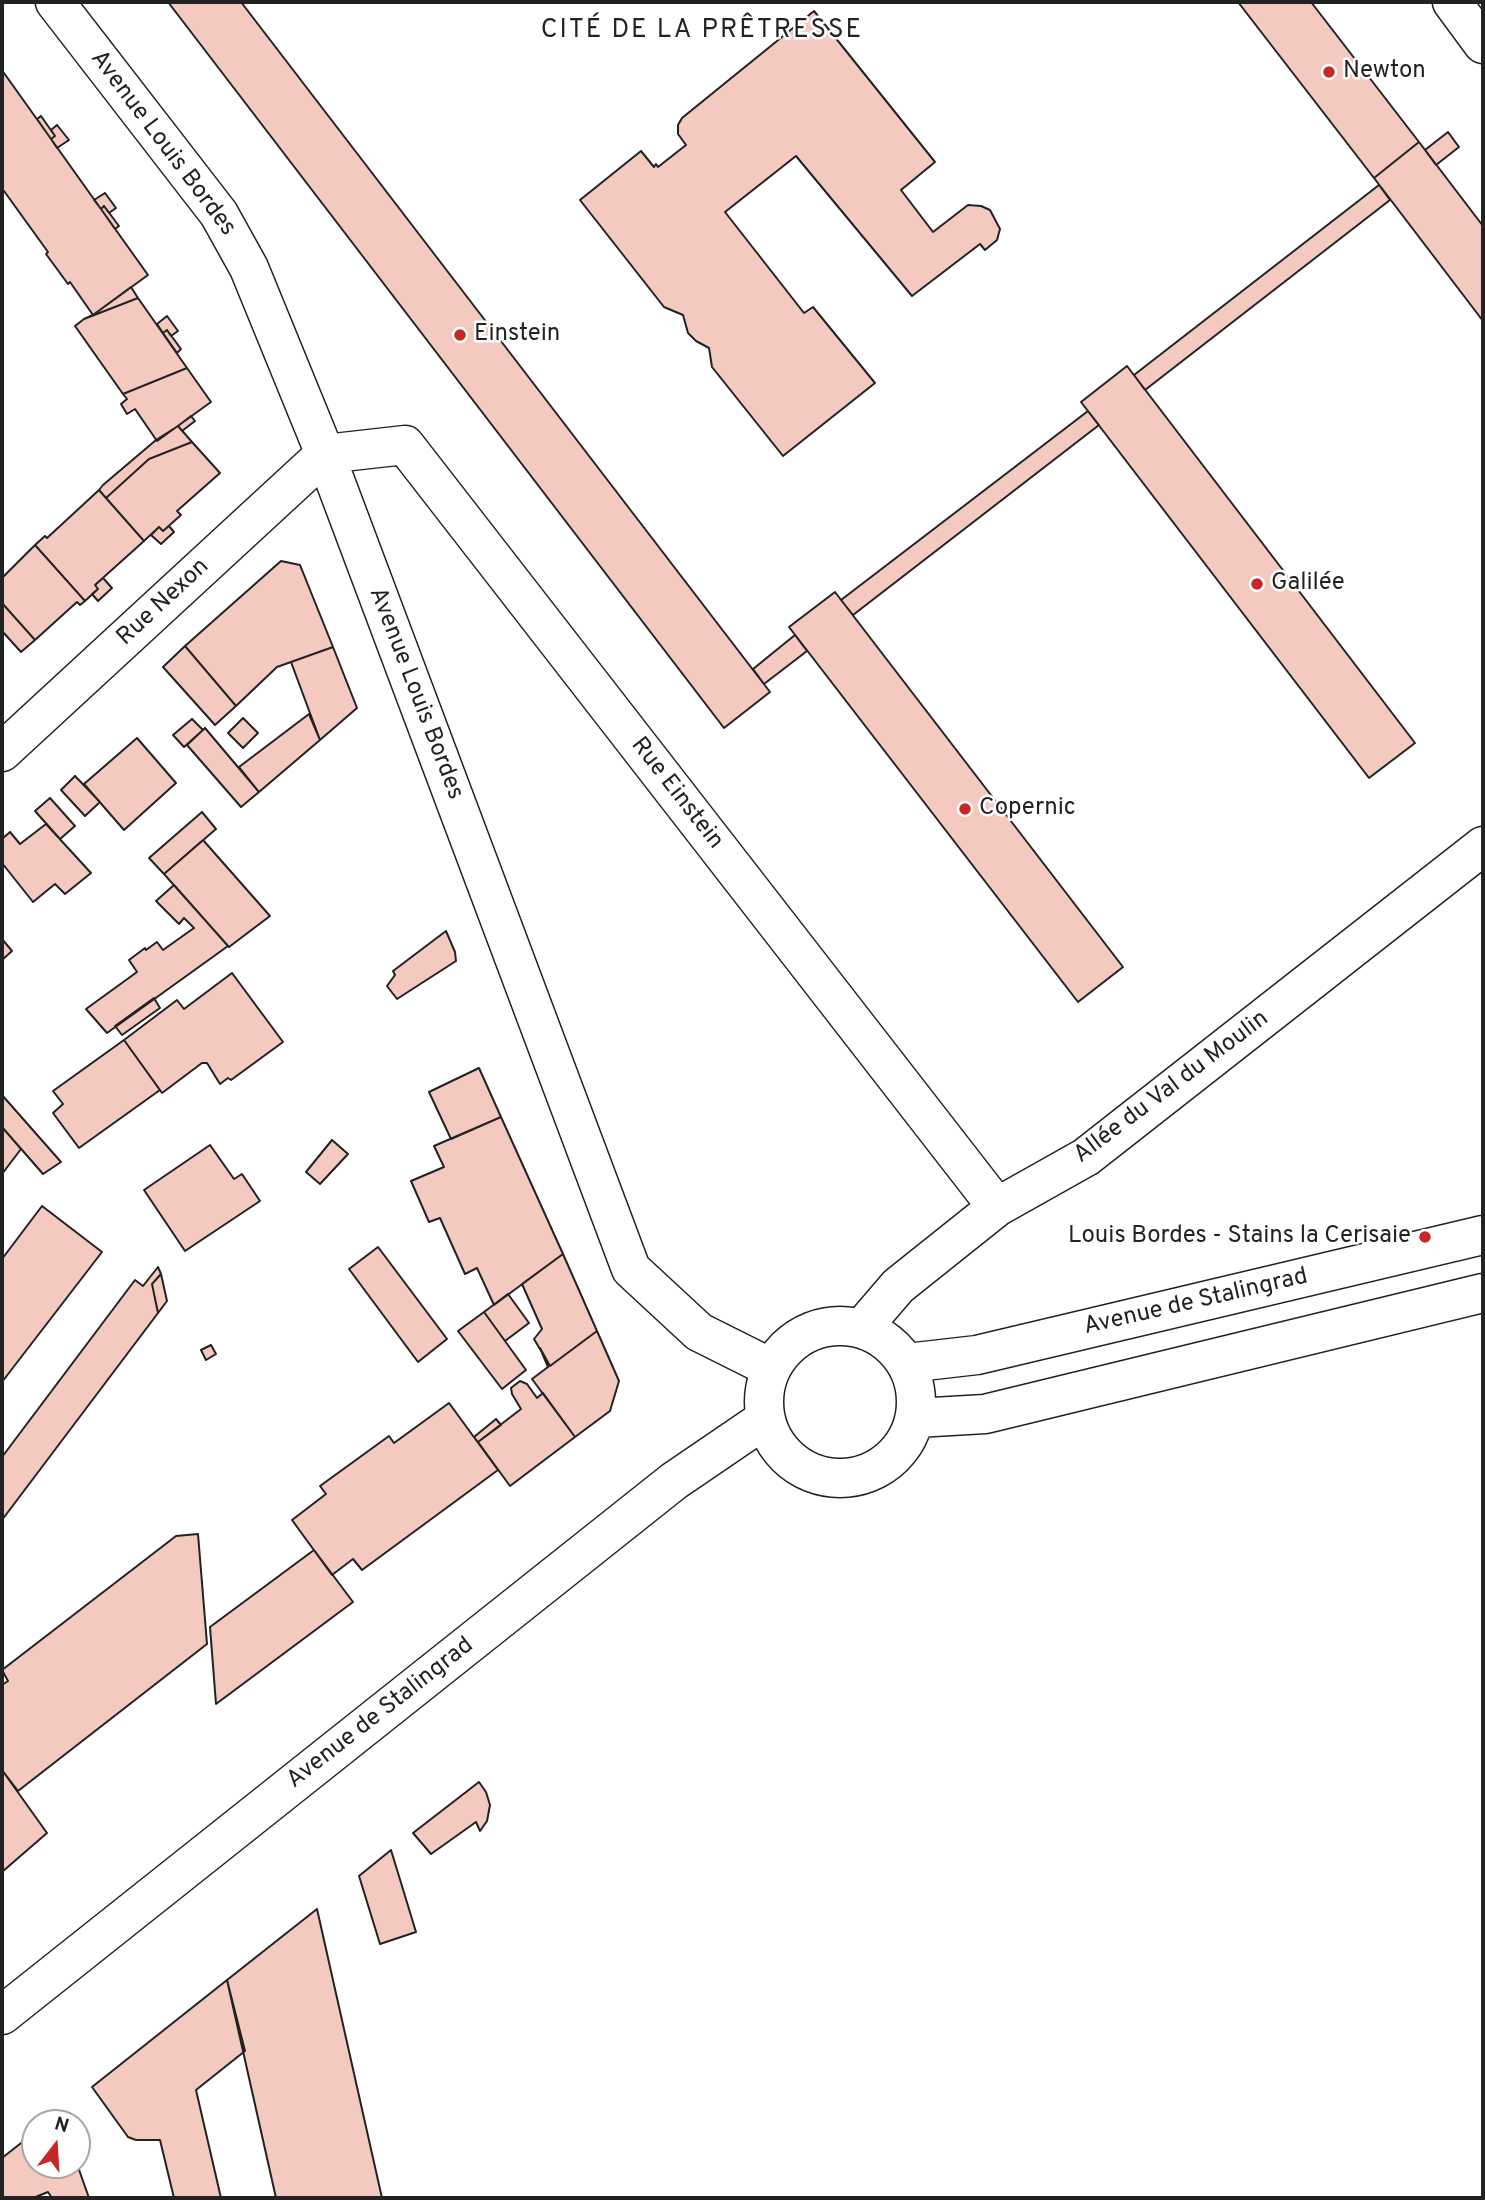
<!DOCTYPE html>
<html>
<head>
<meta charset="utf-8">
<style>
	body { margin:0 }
	#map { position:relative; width:1485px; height:2200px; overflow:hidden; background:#fff; font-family:Overpass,sans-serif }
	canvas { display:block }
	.frame { position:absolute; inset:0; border:4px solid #222; pointer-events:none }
	.north { position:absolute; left:21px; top:2109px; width:70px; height:70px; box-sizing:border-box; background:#fff; border:2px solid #a7a7a7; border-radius:50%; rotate:17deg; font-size:19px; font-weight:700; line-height:28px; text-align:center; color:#222 }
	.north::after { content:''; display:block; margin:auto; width:24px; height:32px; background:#c62828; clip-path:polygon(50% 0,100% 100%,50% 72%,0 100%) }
</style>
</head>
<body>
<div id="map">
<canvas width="1485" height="2200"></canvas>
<div class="frame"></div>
<div class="north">N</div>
</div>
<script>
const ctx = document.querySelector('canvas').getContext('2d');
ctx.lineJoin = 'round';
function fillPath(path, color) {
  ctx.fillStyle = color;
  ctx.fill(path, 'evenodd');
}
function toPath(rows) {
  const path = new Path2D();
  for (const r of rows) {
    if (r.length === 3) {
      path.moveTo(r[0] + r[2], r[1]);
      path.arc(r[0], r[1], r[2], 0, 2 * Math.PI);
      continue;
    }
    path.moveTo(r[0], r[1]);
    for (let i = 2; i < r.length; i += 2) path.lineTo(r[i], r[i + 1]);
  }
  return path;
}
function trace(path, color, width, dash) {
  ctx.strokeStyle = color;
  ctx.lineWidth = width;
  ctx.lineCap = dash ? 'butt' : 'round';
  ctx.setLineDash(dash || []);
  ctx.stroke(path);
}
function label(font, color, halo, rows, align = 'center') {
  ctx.font = font + ' Overpass,sans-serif';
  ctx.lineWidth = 5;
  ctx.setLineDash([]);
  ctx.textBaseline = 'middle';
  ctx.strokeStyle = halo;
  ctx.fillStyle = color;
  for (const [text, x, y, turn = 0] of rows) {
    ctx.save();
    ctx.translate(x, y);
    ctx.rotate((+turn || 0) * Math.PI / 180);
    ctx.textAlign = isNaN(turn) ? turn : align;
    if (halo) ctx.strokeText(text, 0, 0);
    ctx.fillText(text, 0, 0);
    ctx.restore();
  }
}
const building = toPath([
	[168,2,241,2,770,692,724,728,168,2],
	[1238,2,1311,2,1419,142,1374,178,1238,2],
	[814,11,935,162,901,190,933,232,968,205,981,206,990,210,1000,229,997,240,985,250,980,244,912,296,796,156,725,212,804,313,813,307,875,383,783,456,712,367,709,348,696,341,688,333,683,315,664,307,580,200,641,151,654,167,656,164,658,167,686,145,678,134,678,125,682,118,814,11],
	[4,73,148,275,93,315,70,282,68,284,46,254,48,252,4,191,2,191,2,74,4,73],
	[41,116,55,136,51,139,37,119,41,116],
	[57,125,69,140,57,148,51,139,55,136,51,130,57,125],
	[1448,132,1459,147,1436,165,1425,150,1448,132],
	[1419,142,1483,226,1483,321,1374,178,1419,142],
	[1379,185,1390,200,1145,390,1134,375,1379,185],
	[105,193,116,208,109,213,104,206,101,209,94,200,105,193],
	[104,206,119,226,115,229,101,209,104,206],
	[131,287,138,298,84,319,93,315,131,287],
	[138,298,187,368,123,394,75,326,84,319,138,298],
	[167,316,178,331,171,336,167,330,163,333,157,324,167,316],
	[167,330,181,349,177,353,163,333,167,330],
	[1127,366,1415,743,1369,778,1081,402,1127,366],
	[187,368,211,402,157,441,135,409,127,414,121,404,127,399,123,394,187,368],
	[1088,411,1099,425,853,615,841,600,1088,411],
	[191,416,195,421,182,431,178,426,191,416],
	[178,426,192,442,149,459,106,498,99,490,103,485,156,440,178,426],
	[192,442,220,473,177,511,181,515,163,531,159,527,144,541,106,498,149,459,192,442],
	[99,490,144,541,95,585,98,589,85,601,35,545,45,536,47,538,99,490],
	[169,526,174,532,161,544,151,535,159,527,163,531,169,526],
	[35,545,85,601,80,605,77,602,35,640,2,603,2,578,35,545],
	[281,561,300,565,333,647,277,667,236,706,185,646,281,561],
	[103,578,112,588,98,601,92,594,98,589,95,585,103,578],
	[835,592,1123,967,1078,1002,789,627,835,592],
	[2,603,35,640,21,652,2,631,2,603],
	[795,635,807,651,764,684,753,669,795,635],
	[185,646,236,706,215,725,163,667,185,646],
	[333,647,357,708,320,740,291,662,333,647],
	[309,714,320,740,259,792,239,767,309,714],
	[243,718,258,733,243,748,228,733,243,718],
	[192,719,203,730,184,747,173,735,192,719],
	[205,728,259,792,241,807,187,745,205,728],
	[137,738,176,783,124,830,84,784,137,738],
	[75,776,100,802,85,816,61,790,75,776],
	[50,798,75,826,60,839,35,811,50,798],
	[202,812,216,829,164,874,149,858,202,812],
	[46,824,91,873,65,894,55,884,33,902,2,863,2,839,10,832,20,844,46,824],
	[203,840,270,916,229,947,164,874,203,840],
	[174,885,228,946,107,1033,86,1009,137,972,129,960,145,948,146,950,157,942,163,950,194,928,184,918,179,924,156,901,174,885],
	[446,931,455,952,456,961,397,999,387,986,395,975,393,971,446,931],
	[2,939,12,951,2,960,2,939],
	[232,973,283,1042,231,1080,228,1078,220,1084,207,1063,202,1063,162,1093,124,1040,177,1000,184,1009,232,973],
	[154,998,160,1008,122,1035,115,1026,154,998],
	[124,1040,160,1090,79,1148,53,1113,63,1104,53,1091,124,1040],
	[479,1068,501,1117,451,1139,429,1092,479,1068],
	[2,1095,61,1162,43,1174,2,1127,2,1095],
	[501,1117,563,1254,494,1305,477,1268,465,1274,440,1218,429,1222,411,1181,444,1167,434,1146,501,1117],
	[2,1127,21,1149,2,1174,2,1127],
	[332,1140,348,1154,320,1184,306,1172,332,1140],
	[210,1145,234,1179,242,1174,260,1201,185,1251,144,1190,210,1145],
	[42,1206,102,1252,2,1382,2,1259,42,1206],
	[378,1247,447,1339,418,1362,349,1269,378,1247],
	[563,1254,597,1331,550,1366,534,1339,542,1329,522,1284,563,1254],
	[158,1267,161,1274,152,1284,158,1313,2,1520,2,1457,135,1280,143,1286,158,1267],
	[161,1274,167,1301,158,1313,152,1284,161,1274],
	[508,1294,529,1323,505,1341,484,1312,508,1294],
	[484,1312,526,1370,502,1389,458,1331,484,1312],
	[597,1331,619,1381,610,1411,575,1437,532,1379,548,1367,540,1348,550,1366,597,1331],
	[211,1345,216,1354,206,1360,201,1350,211,1345],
	[520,1381,527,1384,537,1398,543,1393,575,1437,510,1486,478,1442,521,1409,512,1394,511,1388,520,1381],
	[449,1403,498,1470,362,1570,353,1559,332,1575,292,1520,326,1494,320,1486,389,1436,394,1443,449,1403],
	[496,1419,501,1425,478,1442,474,1437,496,1419],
	[198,1534,207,1644,18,1791,2,1770,2,1685,8,1681,2,1670,176,1536,198,1534],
	[314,1550,353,1602,216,1704,210,1627,314,1550],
	[2,1770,47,1833,2,1872,2,1770],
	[479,1782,486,1792,490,1805,487,1821,480,1831,476,1822,431,1854,413,1833,479,1782],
	[391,1850,416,1932,380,1944,359,1876,391,1850],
	[317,1909,382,2198,276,2198,227,1980,317,1909],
	[227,1980,245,2051,196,2090,221,2198,174,2198,160,2140,136,2140,128,2137,92,2087,227,1980],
	[58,2113,62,2123,46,2123,58,2113],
	[35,2132,35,2165,77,2164,89,2198,52,2198,48,2192,33,2198,2,2198,2,2158,35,2132]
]);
fillPath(building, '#f3c9c0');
trace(building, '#222', 2);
const minor = toPath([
	[55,2,219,214,249,268,325,454,631,1269,699,1332,771,1368],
	[1452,2,1483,44],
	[325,454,405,445,997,1207],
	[2,752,325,454],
	[862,1328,898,1286,997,1207,1086,1157,1483,846]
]);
const major = toPath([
	[840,1402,76],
	[907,1363,977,1355,1483,1235],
	[916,1418,985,1414,1483,1293],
	[2,2015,674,1481,765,1419]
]);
trace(minor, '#222', 41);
trace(major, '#222', 41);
trace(minor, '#fff', 38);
trace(major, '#fff', 38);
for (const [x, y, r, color] of [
	[1329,72,7,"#c62828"],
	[460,335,7,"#c62828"],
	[1257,584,7,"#c62828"],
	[965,809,7,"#c62828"],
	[1425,1237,7,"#c62828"]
]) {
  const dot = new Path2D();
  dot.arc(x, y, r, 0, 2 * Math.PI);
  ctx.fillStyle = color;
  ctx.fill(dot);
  trace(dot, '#fff', 2.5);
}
label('24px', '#222', '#fff', [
	["Newton",1343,72],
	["Einstein",474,335],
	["Galilée",1271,584],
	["Copernic",979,809],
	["Louis Bordes - Stains la Cerisaie",1411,1237,"right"]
], 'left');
label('24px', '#222', '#fff', [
	["Avenue Louis Bordes",162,144,53],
	["Rue Nexon",164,603,-43],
	["Avenue Louis Bordes",415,694,69],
	["Rue Einstein",676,794,52],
	["Allée du Val du Moulin",1172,1088,-37],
	["Avenue de Stalingrad",1196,1303,-13],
	["Avenue de Stalingrad",381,1714,-38]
]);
ctx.letterSpacing = '2px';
label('26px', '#222', '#fff', [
	["CITÉ DE LA PRÊTRESSE",702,32]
]);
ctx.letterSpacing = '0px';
</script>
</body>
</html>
